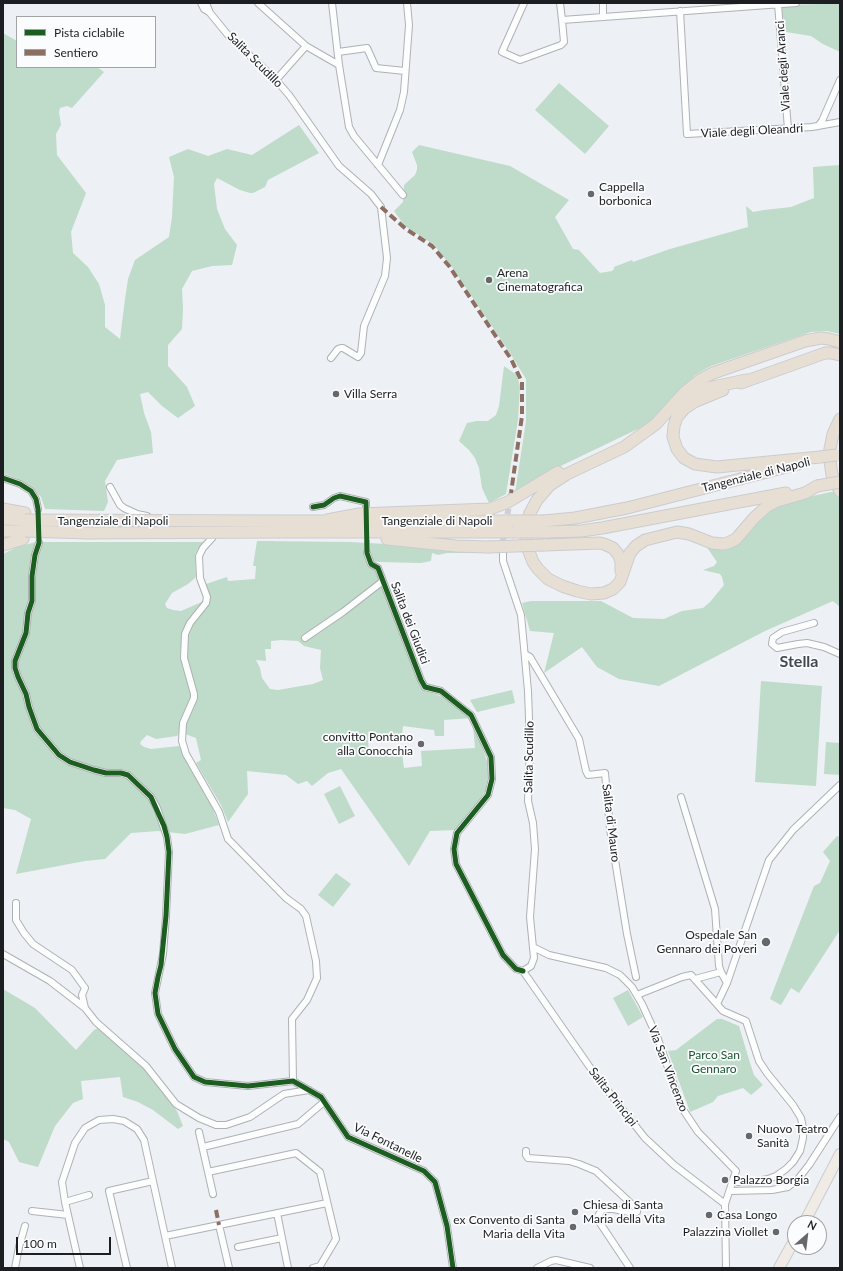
<!DOCTYPE html>
<html>
<head>
<meta charset="utf-8">
<style>
	body { margin:0 }
	#map { position:relative; width:843px; height:1271px; overflow:hidden; background:#edf0f4; font-family:Lato,sans-serif }
	canvas { display:block }
	.frame { position:absolute; inset:0; border:4px solid #1d1e21; pointer-events:none }
	.legend { position:absolute; left:16px; top:16px; width:140px; height:52px; box-sizing:border-box; background:#fbfcfd; border:1px solid #a2a3a5; margin:0; padding:5px 7px; list-style:none; font-size:12px; color:#1d1e21 }
	.legend li { display:flex; align-items:center; gap:8px; height:20px }
	.legend b { width:20px; border:1px solid #a2a3a5 }
	.north { position:absolute; left:787px; top:1215px; width:40px; height:40px; box-sizing:border-box; background:#fbfcfd; border:1px solid #a2a3a5; border-radius:50%; rotate:28deg; font-size:11px; font-weight:700; line-height:16px; text-align:center; color:#1d1e21 }
	.north::after { content:''; display:block; margin:auto; width:14px; height:18px; background:#66686b; clip-path:polygon(50% 0,100% 100%,50% 72%,0 100%) }
	.scale { position:absolute; left:16px; top:1237px; width:95px; height:18px; box-sizing:border-box; border:2px solid #1d1e21; border-top:0; padding-left:5px; font-size:12px; line-height:14px; white-space:nowrap; color:#1d1e21; -webkit-text-stroke:3px #fbfcfd; paint-order:stroke }
</style>
</head>
<body>
<div id="map">
<canvas width="843" height="1271"></canvas>
<div class="frame"></div>
<ul class="legend">
<li><b style="height:5px;background:#1b5e20"></b>Pista ciclabile</li>
<li><b style="height:5px;background:#8d6e63"></b>Sentiero</li>
</ul>
<div class="north">N</div>
<div class="scale">100 m</div>
</div>
<script>
const ctx = document.querySelector('canvas').getContext('2d');
ctx.lineJoin = 'round';
function fillPath(path, color) {
  ctx.fillStyle = color;
  ctx.fill(path, 'evenodd');
}
function toPath(rows) {
  const path = new Path2D();
  for (const r of rows) {
    path.moveTo(r[0], r[1]);
    for (let i = 2; i < r.length; i += 2) path.lineTo(r[i], r[i + 1]);
  }
  return path;
}
function trace(path, color, width, dash) {
  ctx.strokeStyle = color;
  ctx.lineWidth = width;
  ctx.lineCap = dash ? 'butt' : 'round';
  ctx.setLineDash(dash || []);
  ctx.stroke(path);
}
function label(font, color, halo, rows, align = 'center') {
  ctx.font = font + ' Lato,sans-serif';
  ctx.lineWidth = 3.5;
  ctx.setLineDash([]);
  ctx.textBaseline = 'middle';
  ctx.strokeStyle = halo;
  ctx.fillStyle = color;
  for (const [text, x, y, turn = 0] of rows) {
    ctx.save();
    ctx.translate(x, y);
    ctx.rotate((+turn || 0) * Math.PI / 180);
    ctx.textAlign = isNaN(turn) ? turn : align;
    if (halo) ctx.strokeText(text, 0, 0);
    ctx.fillText(text, 0, 0);
    ctx.restore();
  }
}
fillPath(toPath([
	[823,4,840,4,840,52,823,44,811,36,786,32,781,5],
	[3,33,17,41,17,67,97,67,104,72,72,108,67,106,60,108,59,112,61,125,56,134,57,155,86,193,71,232,73,253,88,267,99,284,105,305,105,327,120,339,125,299,128,279,135,260,169,237,172,217,174,177,169,157,188,149,208,156,227,149,252,155,299,125,319,153,268,180,265,187,253,193,250,193,240,190,217,178,214,184,217,209,225,229,237,245,232,265,212,266,192,271,182,289,183,309,182,329,168,345,168,366,187,387,195,406,178,418,162,406,148,392,140,394,144,413,151,432,153,453,117,460,105,481,108,502,104,511,45,509,41,497,31,487,18,479,3,473],
	[559,83,609,126,585,154,535,110],
	[419,145,510,166,569,200,555,217,573,249,579,250,600,273,612,271,614,269,614,267,632,260,633,262,670,249,748,227,746,206,753,212,764,210,791,207,814,198,813,167,840,165,840,334,827,331,811,332,711,366,695,375,658,417,642,427,546,473,515,493,526,421,526,379,510,353,452,267,433,244,405,226,394,211,403,202,404,185,415,175,417,170,417,165,412,152],
	[504,366,517,375,520,386,518,420,506,494,489,503,482,488,479,468,475,458,469,450,459,441,467,423,477,421,488,421,496,415,499,406],
	[840,490,840,607,833,601,765,631,659,686,619,679,597,667,582,647,544,673,554,633,530,631,522,603,531,601,601,601,633,618,664,619,682,611,703,608,710,602,724,585,722,577,720,574,703,570,714,566,717,562,706,546,717,548,776,504],
	[257,541,349,542,498,550,498,553,447,553,438,555,432,553,431,561,421,563,379,562,373,561,371,552,365,552,368,564,375,571,380,580,358,604,382,586,417,677,423,690,443,697,472,718,444,720,444,736,435,736,434,730,403,726,402,735,396,735,396,738,368,740,369,754,402,753,404,768,422,766,421,751,475,748,473,726,475,725,490,771,485,791,475,807,456,830,430,831,409,866,341,769,328,773,312,786,307,781,298,784,286,775,247,771,248,794,228,822,221,805,196,763,201,760,196,738,185,734,186,724,196,698,186,654,187,637,190,628,207,607,210,601,206,584,227,577,228,581,255,579,256,566,253,566],
	[281,640,298,641,304,646,321,650,320,668,323,680,313,684,278,690,270,689,262,678,260,668,256,660,266,661,265,649,271,649,271,641],
	[36,542,205,542,198,549,195,554,196,576,195,578,188,584,172,593,165,604,167,608,173,610,181,611,204,601,184,631,180,654,192,698,179,726,179,733,177,736,156,739,147,735,141,741,140,744,144,747,151,749,179,746,211,804,219,825,185,834,158,831,131,833,105,859,85,861,16,874,31,819,15,810,3,808,3,554,17,547],
	[761,681,822,686,816,786,755,782],
	[512,690,515,703,477,712,470,700],
	[826,742,840,743,840,775,824,774],
	[340,786,355,816,339,824,324,794],
	[837,836,840,837,840,930,799,993,791,988,781,1005,770,999,814,886,820,883,830,861,823,852],
	[336,873,351,884,333,907,318,895],
	[3,989,35,1008,76,1050,94,1030,98,1028,139,1063,177,1111,183,1126,178,1129,153,1110,138,1102,123,1097,120,1077,81,1081,83,1099,73,1103,55,1126,38,1167,19,1162,9,1142,3,1139],
	[628,990,643,1017,628,1026,613,998],
	[717,1019,722,1019,739,1026,750,1063,754,1075,763,1085,751,1095,743,1088,718,1096,713,1102,690,1112,668,1051,676,1050]
]), '#bfdbc9');
trace(toPath([
	[38,509,39,543],
	[367,531,367,553],
	[503,541,511,493]
]), '#ced0d4', 6, [6, 3]);
const minor = toPath([
	[201,3,204,9,209,12],
	[206,3,210,13,228,35,276,80,289,95,339,166,371,194,381,207,387,258,385,276,364,326,361,353,358,357,343,348,341,348,338,349,331,358],
	[258,3,306,46,339,65],
	[332,3,339,65,349,127,354,136,403,195],
	[524,3,502,52,520,60,561,45,564,42,562,20],
	[560,3,562,20,796,3],
	[603,3,603,17],
	[778,4,788,129],
	[680,11,687,134,812,127,840,122],
	[338,52,367,48,376,68,405,71],
	[276,80,306,46],
	[818,126,822,121,840,80],
	[378,165,400,110,404,92,409,25,407,3],
	[3,478,20,484,31,491,36,499,38,509],
	[110,487,120,505,124,508,137,514,147,516],
	[313,507,324,505,334,498,340,496,366,502,366,507],
	[216,532,212,538,203,548,199,556,200,578,207,597,206,603,190,623,185,634,184,658,194,694,194,698,183,723,182,741,186,754,219,812,228,839,232,843,286,898,301,909,306,916,316,961,317,978,307,1000,292,1019,293,1081],
	[39,543,35,555,32,576,32,601,28,613,26,633,15,661,15,668,18,677,26,694,29,707,37,729,59,755,70,762,94,770,106,773,121,773,128,775,151,797,157,808,167,837,169,852,166,916,163,954,155,993,158,1014,175,1049,194,1077,205,1082,248,1086,293,1081,321,1097,348,1137,424,1171,435,1182,447,1226,453,1268],
	[503,544,503,561,521,615,528,691,530,747,528,801,533,823,535,849,530,917,534,958,531,966,523,971],
	[367,553,371,564,378,568,421,680,425,687,441,691,471,715,491,757,492,779,488,795,457,833,454,849,456,864,503,955,516,969,523,971],
	[814,623,782,632,773,638,772,644,777,648,798,644,807,643,824,647,840,654],
	[305,638,343,612,383,581],
	[525,654,530,657,579,739,586,771,588,775,605,773,610,829,627,934,636,977],
	[681,797,715,909,719,966,721,972,727,983],
	[16,903,16,920,24,933,33,944,72,970,85,988,82,995,85,1008],
	[533,947,549,955,606,968,620,975,632,987,642,1004,658,1039,682,1108,698,1132,736,1171,725,1204,726,1268],
	[3,954,50,981,85,1008,96,1022,146,1066,176,1104,199,1118,216,1125,226,1125,250,1117,284,1094,309,1090],
	[523,971,596,1076,645,1138,674,1165,725,1204],
	[695,979,721,972],
	[637,995,682,977,691,975,723,1011,746,1021,759,1061,767,1073,793,1105,801,1118,803,1128,803,1138,800,1151,793,1162,786,1169,776,1176,768,1179,750,1182,733,1182],
	[717,1004,727,983,769,860,793,830,840,785],
	[199,1132,213,1194],
	[203,1147,298,1124,324,1102],
	[526,1151,526,1155,528,1158,569,1161,579,1164,596,1171,637,1209,637,1212,634,1213,613,1209,605,1209,602,1210,598,1216,600,1223,630,1268],
	[208,1172,296,1153,320,1172,336,1239,320,1266,313,1268],
	[730,1191,772,1190,788,1187,798,1179,809,1165,840,1117],
	[65,1202,89,1195],
	[32,1211,68,1215],
	[277,1213,288,1268],
	[219,1225,229,1268],
	[165,1236,327,1203],
	[238,1247,282,1238],
	[15,1268,19,1247,25,1226],
	[80,1268,65,1202,62,1182,75,1143,85,1128,99,1120,113,1119,124,1121,137,1129,144,1140,172,1268],
	[127,1268,109,1191,153,1181],
	[537,1268,551,1261,556,1260,590,1268]
]);
const primary = toPath([
	[804,1223,840,1154],
	[779,1268,795,1239]
]);
const motorway = toPath([
	[741,383,825,353,831,353,840,355],
	[723,390,694,402,684,409,677,417,674,426,673,437,677,449,684,458,695,464,717,467,820,457],
	[686,399,703,389,746,380],
	[840,419,833,434,829,454,832,475,840,491],
	[817,486,805,493,777,501,766,507,754,518,736,539,728,543,723,544,712,543,689,534,677,532,645,540,636,546,630,553,620,582,613,589,604,593,591,594,577,591,562,586,548,579,538,569,533,562,526,544,526,526,530,513,537,500,550,485,567,474,624,447,656,424,685,392,700,380,713,373,805,341,821,338,829,339,840,342],
	[3,509,25,513],
	[3,519,25,520],
	[327,520,359,514,490,509,508,502,558,472],
	[280,521,515,521],
	[544,521,575,518,627,508,798,464],
	[3,531,25,531],
	[280,532,512,532],
	[546,532,581,531,602,528,786,493],
	[387,539,456,546,488,547],
	[3,545,23,539],
	[544,545,600,543,604,544,613,548,618,554,621,561,621,571]
]);
trace(minor, '#afb1b5', 8);
trace(primary, '#cbcccf', 12);
trace(motorway, '#cbcccf', 13);
trace(minor, '#fcfdfd', 6);
trace(primary, '#f0ebe4', 10);
trace(motorway, '#e8dfd4', 11);
const motorwayBridge = toPath([
	[820,457,837,455],
	[817,486,840,482],
	[25,520,280,521],
	[515,521,544,521],
	[25,531,88,533,280,532],
	[512,532,546,532],
	[488,547,544,545]
]);
trace(motorwayBridge, '#cbcccf', 13, []);
trace(motorwayBridge, '#e8dfd4', 11);
trace(toPath([
	[381,207,406,229,432,246,449,266,511,359,522,382,522,416,511,493],
	[216,1210,219,1225]
]), '#8d6e63', 4, [8, 4]);
trace(toPath([
	[3,478,20,484,31,491,36,499,38,509,39,543,35,555,32,576,32,601,28,613,26,633,15,661,15,668,18,677,26,694,29,707,37,729,59,755,70,762,94,770,106,773,121,773,128,775,151,797,164,826,167,837,169,852,166,916,161,965,158,977,155,993,158,1014,175,1049,194,1077,205,1082,248,1086,293,1081,321,1097,348,1137,424,1171,435,1182,447,1226,453,1268],
	[313,507,324,505,334,498,340,496,366,502,367,553,371,564,378,568,421,680,425,687,441,691,471,715,491,757,492,779,488,795,457,833,454,849,456,864,503,955,516,969,523,971]
]), '#1b5e20', 5);
for (const [x, y, r, color] of [
	[591,194,4,"#66686b"],
	[489,280,4,"#66686b"],
	[336,394,4,"#66686b"],
	[421,744,4,"#66686b"],
	[766,942,5,"#66686b"],
	[749,1136,4,"#66686b"],
	[725,1180,4,"#66686b"],
	[575,1212,4,"#66686b"],
	[709,1215,4,"#66686b"],
	[573,1227,4,"#66686b"],
	[776,1232,4,"#66686b"]
]) {
  const dot = new Path2D();
  dot.arc(x, y, r, 0, 2 * Math.PI);
  ctx.fillStyle = color;
  ctx.fill(dot);
  trace(dot, '#fbfcfd', 1.5);
}
label('12px', '#1d1e21', '#fbfcfd', [
	["Salita Scudillo",255,60,45],
	["Viale degli Aranci",783,66,-94],
	["Viale degli Oleandri",752,131,-3],
	["Tangenziale di Napoli",756,475,-14],
	["Tangenziale di Napoli",113,521],
	["Tangenziale di Napoli",437,521],
	["Salita dei Giudici",410,623,69],
	["Salita Scudillo",529,757,-89],
	["Salita di Mauro",611,823,83],
	["Via San Vincenzo",668,1069,69],
	["Salita Principi",613,1097,52],
	["Via Fontanelle",388,1143,26]
]);
label('12px', '#1d1e21', '#fbfcfd', [
	["Cappella",599,187],
	["borbonica",599,201],
	["Arena",497,273],
	["Cinematografica",497,287],
	["Villa Serra",344,394],
	["convitto Pontano",413,737,"right"],
	["alla Conocchia",413,751,"right"],
	["Ospedale San",757,935,"right"],
	["Gennaro dei Poveri",757,949,"right"],
	["Nuovo Teatro",757,1129],
	["Sanità",757,1143],
	["Palazzo Borgia",733,1180],
	["Chiesa di Santa",583,1205],
	["Maria della Vita",583,1219],
	["Casa Longo",717,1215],
	["ex Convento di Santa",565,1220,"right"],
	["Maria della Vita",565,1234,"right"],
	["Palazzina Viollet",768,1232,"right"]
], 'left');
label('12px', '#185430', '#fbfcfd', [
	["Parco San",714,1055],
	["Gennaro",714,1069]
]);
label('bold 16px', '#44484f', '#fbfcfd', [
	["Stella",799,662]
]);
</script>
</body>
</html>
